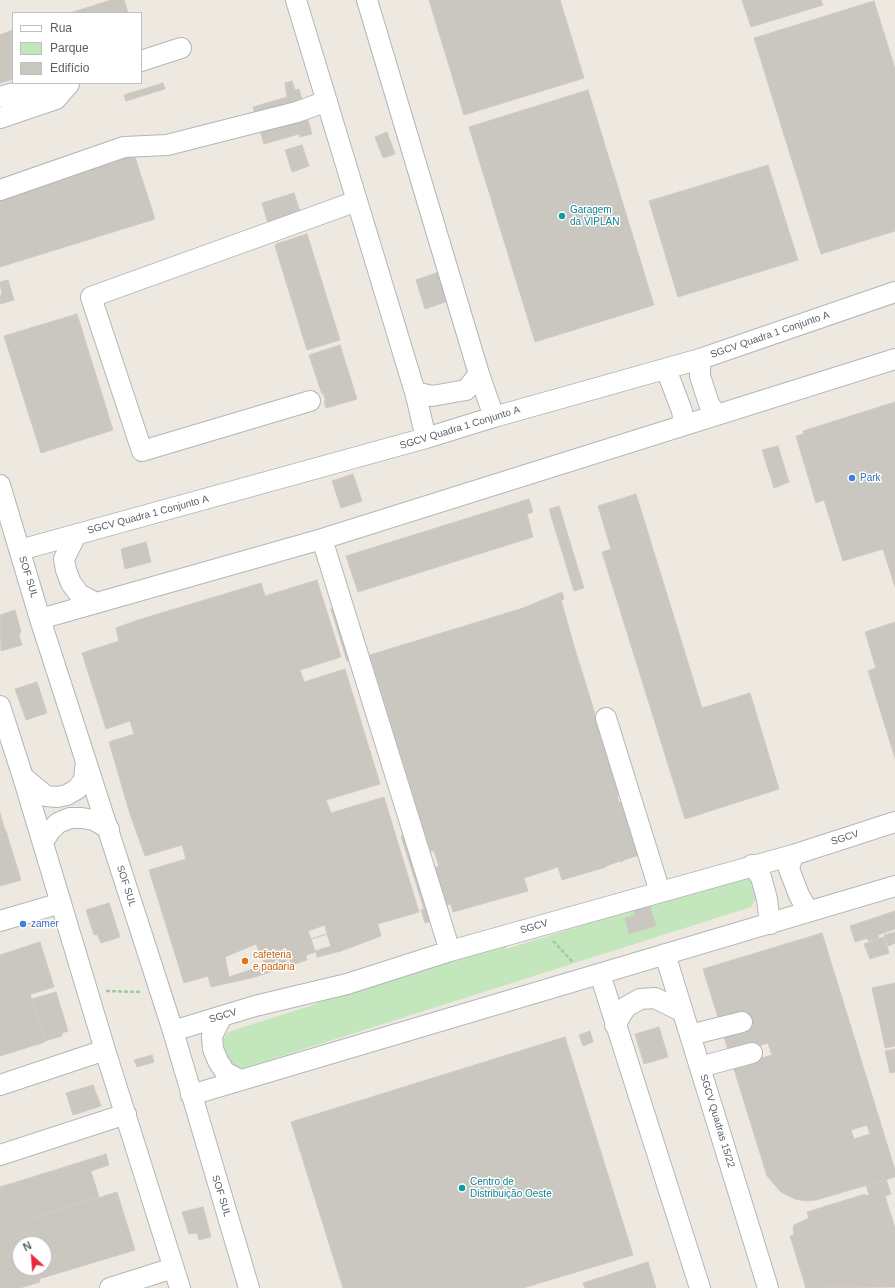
<!DOCTYPE html>
<html>
<head>
<meta charset="utf-8">
<style>
	body { margin:0 }
	#map { position:relative; width:895px; height:1288px; overflow:hidden; background:#ede9e1; font-family:Arial,sans-serif }
	canvas { display:block }
	.legend { position:absolute; left:12px; top:12px; width:130px; height:72px; box-sizing:border-box; background:#fff; border:1px solid #bdbfc1; margin:0; padding:5px 7px; list-style:none; font-size:12px; color:#5a5f63 }
	.legend li { display:flex; align-items:center; gap:8px; height:20px }
	.legend b { width:20px; border:1px solid #bdbfc1 }
	.north { position:absolute; left:12px; top:1236px; width:40px; height:40px; box-sizing:border-box; background:#fff; border:1px solid #bdbfc1; border-radius:50%; rotate:334deg; font-size:11px; font-weight:700; line-height:16px; text-align:center; color:#5a5f63 }
	.north::after { content:''; display:block; margin:auto; width:14px; height:18px; background:#ec2939; clip-path:polygon(50% 0,100% 100%,50% 72%,0 100%) }
</style>
</head>
<body>
<div id="map">
<canvas width="895" height="1288"></canvas>
<ul class="legend">
<li><b style="height:5px;background:#fff"></b>Rua</li>
<li><b style="height:11px;background:#c3e6bd"></b>Parque</li>
<li><b style="height:11px;background:#cac6c0"></b>Edifício</li>
</ul>
<div class="north">N</div>
</div>
<script>
const ctx = document.querySelector('canvas').getContext('2d');
ctx.lineJoin = 'round';
function fillPath(path, color) {
  ctx.fillStyle = color;
  ctx.fill(path, 'evenodd');
}
function toPath(rows) {
  const path = new Path2D();
  for (const r of rows) {
    path.moveTo(r[0], r[1]);
    for (let i = 2; i < r.length; i += 2) path.lineTo(r[i], r[i + 1]);
  }
  return path;
}
function trace(path, color, width, dash) {
  ctx.strokeStyle = color;
  ctx.lineWidth = width;
  ctx.lineCap = dash ? 'butt' : 'round';
  ctx.setLineDash(dash || []);
  ctx.stroke(path);
}
function label(font, color, halo, rows, align = 'center') {
  ctx.font = font + ' Arial,sans-serif';
  ctx.lineWidth = 3;
  ctx.setLineDash([]);
  ctx.textBaseline = 'middle';
  ctx.strokeStyle = halo;
  ctx.fillStyle = color;
  for (const [text, x, y, turn = 0] of rows) {
    ctx.save();
    ctx.translate(x, y);
    ctx.rotate((+turn || 0) * Math.PI / 180);
    ctx.textAlign = isNaN(turn) ? turn : align;
    if (halo) ctx.strokeText(text, 0, 0);
    ctx.fillText(text, 0, 0);
    ctx.restore();
  }
}
fillPath(toPath([
	[752,877,756,892,755,900,751,907,238,1070,232,1068,220,1044,228,1032,316,1004,347,986,510,936,506,949,735,878]
]), '#c3e6bd');
const building = toPath([
	[111,0,124,0,128,13,70,13,111,0],
	[429,0,560,0,584,78,464,115,429,0],
	[742,0,821,0,823,5,751,27,742,0],
	[874,1,895,69,895,231,821,254,754,38,874,1],
	[13,30,13,79,0,83,0,35,13,30],
	[292,81,295,90,299,89,312,134,300,137,299,134,264,144,253,107,287,97,285,83,292,81],
	[163,83,165,89,126,101,124,95,163,83],
	[588,90,654,305,535,342,469,127,588,90],
	[387,132,395,154,383,158,375,137,387,132],
	[302,145,309,166,292,172,285,150,302,145],
	[133,151,155,219,0,267,0,192,133,151],
	[768,165,798,260,678,297,649,201,768,165],
	[294,193,306,230,273,240,262,203,294,193],
	[307,234,340,340,307,350,275,246,276,244,307,234],
	[442,271,451,300,425,309,416,280,442,271],
	[8,280,14,300,0,304,0,296,2,295,0,282,8,280],
	[77,314,113,430,41,453,4,336,77,314],
	[340,345,357,399,326,408,324,401,326,401,323,393,322,394,309,355,340,345],
	[895,402,895,587,883,549,843,561,824,500,816,503,796,436,804,434,803,431,895,402],
	[778,446,789,482,774,488,762,450,778,446],
	[353,474,362,501,341,508,332,481,353,474],
	[636,494,702,708,750,693,779,789,685,819,602,552,611,549,598,506,636,494],
	[529,499,533,512,527,514,533,537,358,592,346,556,529,499],
	[559,506,584,588,574,591,549,509,559,506],
	[146,542,151,562,125,569,121,549,146,542],
	[317,580,341,657,300,670,304,682,345,669,380,784,326,800,331,813,384,797,419,912,378,924,381,936,341,951,317,957,316,952,306,955,307,960,255,977,211,987,208,976,184,983,149,870,186,859,182,845,145,856,130,814,109,742,134,734,130,721,106,729,82,653,119,641,116,628,138,620,261,583,265,596,317,580],
	[562,592,564,599,561,600,574,646,620,795,617,796,619,803,623,801,639,855,624,860,622,862,620,861,606,866,606,867,562,880,558,867,524,878,528,891,453,912,451,904,447,905,435,868,439,866,434,851,430,851,370,655,523,608,562,592],
	[339,606,355,659,347,661,331,609,339,606],
	[15,610,21,631,19,636,22,645,1,651,0,615,15,610],
	[895,622,895,758,868,671,876,668,865,632,895,622],
	[37,682,47,713,26,720,15,689,37,682],
	[0,813,5,831,0,833,0,813],
	[6,831,21,880,0,886,0,833,6,831],
	[409,833,436,920,425,923,421,910,424,909,401,836,409,833],
	[648,900,656,926,629,934,625,918,635,915,632,904,648,900],
	[109,903,120,937,101,943,97,934,94,935,86,910,109,903],
	[895,911,895,929,878,935,879,938,868,941,867,938,855,942,850,926,895,911],
	[325,925,327,934,311,939,308,931,325,925],
	[895,932,895,943,888,946,884,935,895,932],
	[822,933,895,1170,895,1177,816,1200,805,1201,795,1199,781,1192,767,1176,703,969,822,933],
	[768,1043,772,1055,745,1063,742,1051,768,1043],
	[867,1125,870,1134,854,1139,851,1130,867,1125],
	[327,934,331,946,315,951,311,939,327,934],
	[884,937,889,953,870,959,864,944,884,937],
	[40,942,54,987,0,1004,0,955,40,942],
	[256,944,265,965,229,977,225,957,256,944],
	[895,983,895,1030,882,1033,872,988,895,983],
	[56,992,68,1031,62,1033,62,1036,45,1041,32,999,56,992],
	[30,994,45,1042,0,1056,0,1004,30,994],
	[659,1027,668,1057,644,1064,635,1034,659,1027],
	[895,1030,895,1046,885,1048,882,1033,895,1030],
	[590,1031,593,1042,583,1046,579,1035,590,1031],
	[565,1037,633,1255,523,1288,343,1288,291,1122,565,1037],
	[895,1049,895,1072,890,1073,885,1051,895,1049],
	[152,1055,154,1062,137,1067,134,1060,152,1055],
	[93,1085,101,1106,73,1115,66,1093,93,1085],
	[106,1154,109,1165,91,1171,99,1197,80,1203,68,1166,106,1154],
	[68,1166,80,1203,22,1222,10,1184,68,1166],
	[886,1179,891,1194,885,1196,895,1228,895,1287,806,1288,790,1236,794,1235,793,1229,794,1225,809,1218,807,1212,865,1194,865,1196,869,1195,866,1185,886,1179],
	[10,1184,25,1232,0,1239,0,1187,10,1184],
	[117,1192,135,1250,39,1279,36,1268,44,1268,44,1244,32,1244,29,1234,26,1235,22,1222,117,1192],
	[203,1207,211,1237,199,1240,197,1233,189,1234,182,1212,203,1207],
	[25,1232,26,1235,29,1234,32,1244,20,1244,20,1268,36,1268,40,1282,20,1288,0,1288,0,1239,25,1232],
	[648,1262,656,1288,585,1288,583,1283,648,1262]
]);
fillPath(building, '#cac6c0');
trace(building, '#d2c9c0', 1);
const minor = toPath([
	[296,0,415,392,426,438],
	[367,0,479,374,494,417],
	[141,61,181,48],
	[0,97,49,83],
	[0,118,56,99,69,84],
	[0,190,124,147,167,145,297,112,327,101],
	[700,359,700,376,709,404,717,415],
	[666,369,682,411,684,425],
	[415,392,432,396,466,390,479,374],
	[310,401,142,451,91,297,357,201],
	[0,485,40,619,173,1031,249,1288],
	[76,535,64,559,66,570,71,583,79,594,96,603],
	[322,539,450,951],
	[20,550,426,438,494,417,700,359,895,292],
	[40,619,322,539,895,359],
	[0,706,23,777,105,1050,180,1288],
	[606,718,660,892],
	[23,777,46,796,57,797,67,795,77,789,84,780,86,761],
	[43,842,50,831,58,823,70,818,82,818,94,820,109,829],
	[793,855,789,869,799,895,808,911],
	[752,865,761,877,767,899,770,924],
	[0,921,61,903],
	[665,954,768,1288],
	[600,974,700,1288],
	[222,1016,212,1036,213,1049,218,1061,225,1072,240,1080],
	[615,1025,626,1007,640,999,655,998,683,1012],
	[173,1031,255,1006,347,984,450,951,793,855,895,822],
	[690,1035,742,1022],
	[700,1067,752,1053],
	[0,1085,105,1050],
	[191,1095,895,886],
	[0,1155,126,1114],
	[110,1288,173,1268]
]);
trace(minor, '#b2b6b9', 22);
trace(toPath([
	[553,941,573,962],
	[106,991,141,992]
]), '#9acea0', 2.5, [4, 2]);
trace(minor, '#fff', 20);
for (const [x, y, r, color] of [
	[562,216,4,"#0f9aa8"],
	[852,478,4,"#3f7fe0"],
	[23,924,4,"#3f7fe0"],
	[245,961,4,"#e8710a"],
	[462,1188,4,"#0f9aa8"]
]) {
  const dot = new Path2D();
  dot.arc(x, y, r, 0, 2 * Math.PI);
  ctx.fillStyle = color;
  ctx.fill(dot);
  trace(dot, '#fff', 1.5);
}
label('10px', '#0d838f', '#fff', [
	["Garagem",570,210],
	["da VIPLAN",570,222],
	["Centro de",470,1182],
	["Distribuição Oeste",470,1194]
], 'left');
label('10px', '#5a5f63', '#fff', [
	["SGCV Quadra 1 Conjunto A",770,335,-19],
	["SGCV Quadra 1 Conjunto A",460,428,-17],
	["SGCV Quadra 1 Conjunto A",148,515,-15],
	["SOF SUL",28,577,73],
	["SGCV",845,838,-18],
	["SOF SUL",126,886,72],
	["SGCV",534,927,-16],
	["SGCV",223,1016,-17],
	["SGCV Quadras 15/22",717,1121,73],
	["SOF SUL",221,1196,73]
]);
label('10px', '#366cbe', '#fff', [
	["Park",860,478],
	["zamer",31,924]
], 'left');
label('10px', '#c56008', '#fff', [
	["cafeteria",253,955],
	["e padaria",253,967]
], 'left');
</script>
</body>
</html>
